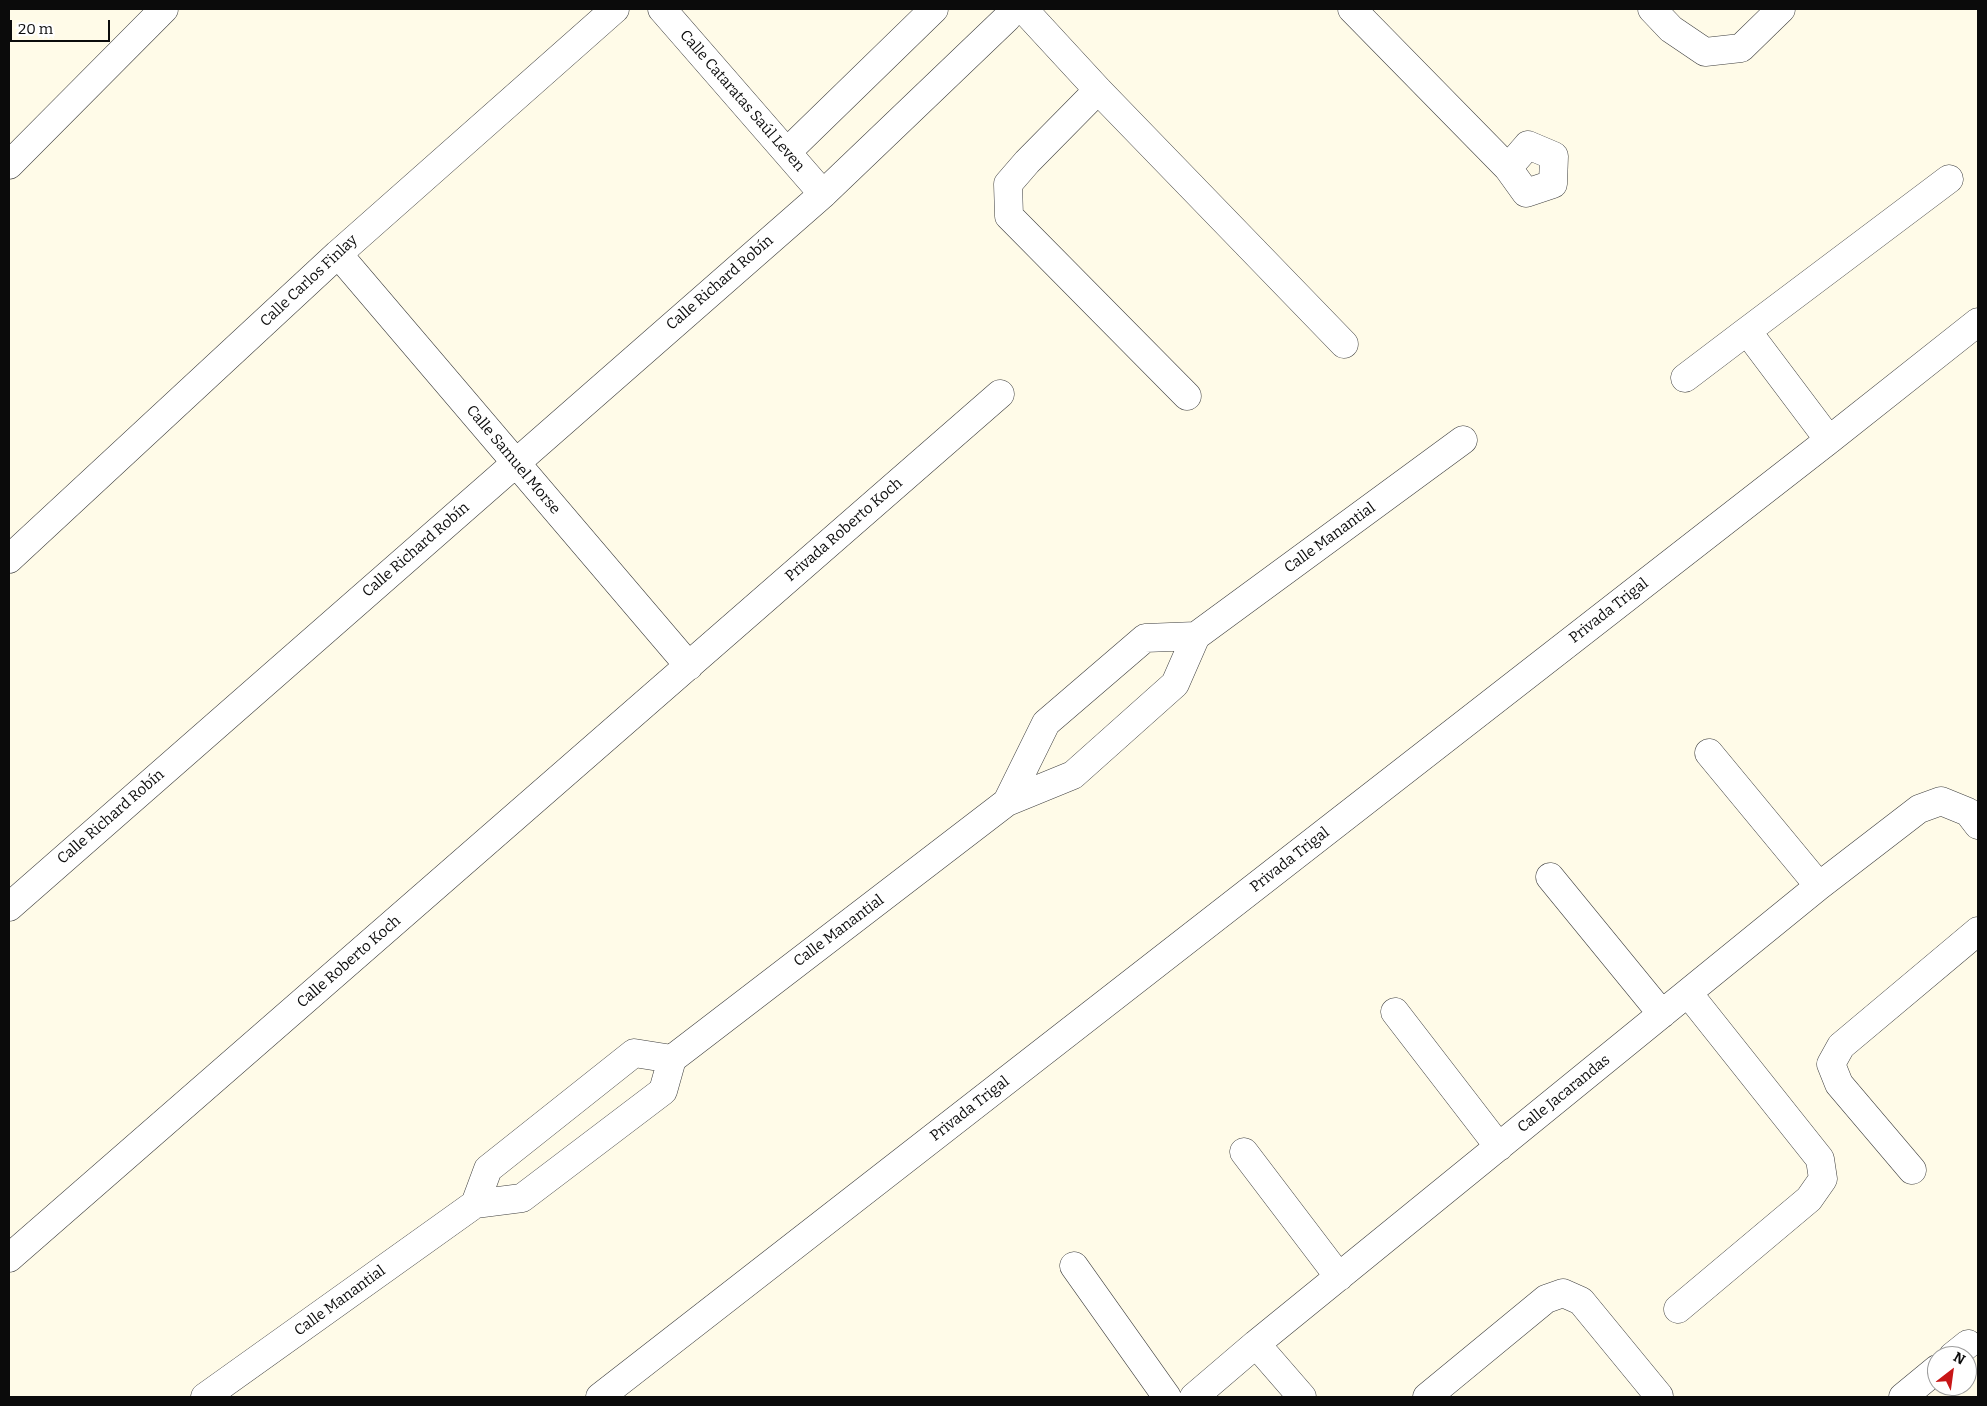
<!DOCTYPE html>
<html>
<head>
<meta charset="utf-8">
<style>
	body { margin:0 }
	#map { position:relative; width:1987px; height:1406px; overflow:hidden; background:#fffbe8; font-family:Bitter,serif }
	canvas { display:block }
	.frame { position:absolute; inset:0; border:10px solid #0b0b0b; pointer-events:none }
	.north { position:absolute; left:1927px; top:1346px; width:50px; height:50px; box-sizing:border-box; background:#fff; border:1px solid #9d9d9d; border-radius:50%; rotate:30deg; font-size:14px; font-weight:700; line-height:20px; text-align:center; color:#0b0b0b }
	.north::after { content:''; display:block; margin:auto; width:18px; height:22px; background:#c81617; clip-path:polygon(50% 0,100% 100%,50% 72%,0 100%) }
	.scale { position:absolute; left:10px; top:20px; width:100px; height:22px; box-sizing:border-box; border:2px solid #0b0b0b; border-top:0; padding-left:6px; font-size:15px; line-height:18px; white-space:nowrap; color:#0b0b0b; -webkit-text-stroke:4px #fff; paint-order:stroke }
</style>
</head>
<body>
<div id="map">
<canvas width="1987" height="1406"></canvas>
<div class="frame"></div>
<div class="north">N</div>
<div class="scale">20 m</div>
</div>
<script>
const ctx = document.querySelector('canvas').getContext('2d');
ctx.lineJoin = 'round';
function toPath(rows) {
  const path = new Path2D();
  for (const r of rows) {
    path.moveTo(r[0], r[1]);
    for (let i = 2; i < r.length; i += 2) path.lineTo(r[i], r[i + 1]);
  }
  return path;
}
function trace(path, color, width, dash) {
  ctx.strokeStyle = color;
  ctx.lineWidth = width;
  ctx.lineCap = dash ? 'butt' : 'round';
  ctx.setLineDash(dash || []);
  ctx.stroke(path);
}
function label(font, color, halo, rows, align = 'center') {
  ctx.font = font + ' Bitter,serif';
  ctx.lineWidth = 5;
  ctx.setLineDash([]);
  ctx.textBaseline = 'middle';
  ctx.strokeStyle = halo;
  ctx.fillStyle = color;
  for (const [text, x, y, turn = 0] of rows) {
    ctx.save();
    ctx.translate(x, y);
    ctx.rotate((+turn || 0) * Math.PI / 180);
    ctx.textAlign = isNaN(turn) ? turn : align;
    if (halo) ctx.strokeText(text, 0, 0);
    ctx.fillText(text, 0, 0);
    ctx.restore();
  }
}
const minor = toPath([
	[662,9,823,194],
	[1352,9,1508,168],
	[1652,9,1671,29,1705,52,1741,48,1781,9],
	[1027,13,1098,90,1344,344],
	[1098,90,1027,162,1008,184,1009,216,1187,396],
	[1528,145,1554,156,1553,184,1526,193,1508,168,1528,145],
	[787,152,934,9],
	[9,165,164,9],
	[338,254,689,666],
	[1685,378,1747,331],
	[1829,440,1747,331,1949,179],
	[9,559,338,254,615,9],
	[1709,753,1819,886],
	[1007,802,1046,723,1145,638,1196,636],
	[1550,877,1662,1014],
	[9,907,823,194,1007,18],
	[1395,1012,1499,1147],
	[1244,1152,1339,1277],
	[1912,1170,1839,1084,1831,1064,1841,1046,1978,931],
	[475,1204,488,1169,634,1053,672,1059],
	[9,1258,1000,394],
	[1074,1266,1167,1397],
	[1678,1309,1809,1199,1823,1179,1820,1159,1688,993],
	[1256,1344,1302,1397],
	[1953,1356,1968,1344],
	[205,1397,475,1204,522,1198,663,1091,672,1059,1007,802,1073,775,1175,684,1196,636,1463,440],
	[600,1397,1829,440,1978,322],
	[1194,1397,1256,1344,1819,886,1919,809,1941,801,1968,812,1978,825],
	[1427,1397,1546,1299,1563,1293,1581,1301,1659,1396],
	[1903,1397,1937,1369]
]);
trace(minor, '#3e3e3e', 29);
trace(minor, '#fff', 28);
label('15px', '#0b0b0b', '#fff', [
	["Calle Cataratas Saúl Leven",742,101,49],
	["Calle Carlos Finlay",309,281,-43],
	["Calle Richard Robín",720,283,-41],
	["Calle Samuel Morse",513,460,50],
	["Privada Roberto Koch",844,530,-41],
	["Calle Manantial",1330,538,-36],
	["Calle Richard Robín",416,550,-41],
	["Privada Trigal",1609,611,-38],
	["Calle Richard Robín",111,817,-41],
	["Privada Trigal",1290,860,-38],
	["Calle Manantial",839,931,-37],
	["Calle Roberto Koch",349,962,-41],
	["Calle Jacarandas",1564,1094,-39],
	["Privada Trigal",970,1109,-38],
	["Calle Manantial",340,1301,-36]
]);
</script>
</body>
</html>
